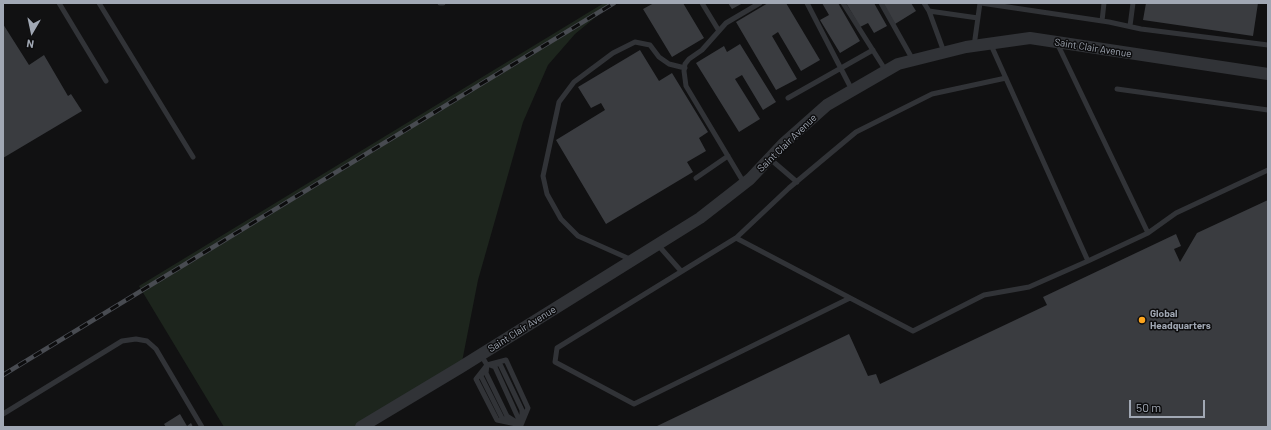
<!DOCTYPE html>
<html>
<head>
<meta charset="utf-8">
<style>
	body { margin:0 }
	#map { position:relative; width:1271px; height:430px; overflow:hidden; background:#111112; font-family:Barlow,sans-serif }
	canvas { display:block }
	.frame { position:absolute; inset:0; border:4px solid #a1a8b4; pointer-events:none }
	.north { position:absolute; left:12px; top:12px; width:40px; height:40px; -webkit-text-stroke:3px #0c0c0d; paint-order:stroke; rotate:189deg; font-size:11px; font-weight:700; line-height:16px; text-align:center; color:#a1a8b4 }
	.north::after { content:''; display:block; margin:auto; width:14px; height:18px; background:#a1a8b4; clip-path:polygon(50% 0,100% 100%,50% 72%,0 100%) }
	.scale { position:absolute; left:1129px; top:400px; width:76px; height:18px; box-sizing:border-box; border:2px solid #a1a8b4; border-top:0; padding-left:5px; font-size:12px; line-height:14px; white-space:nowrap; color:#a1a8b4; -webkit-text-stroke:3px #0c0c0d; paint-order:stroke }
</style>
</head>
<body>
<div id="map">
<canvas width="1271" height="430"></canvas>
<div class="frame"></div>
<div class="north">N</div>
<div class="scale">50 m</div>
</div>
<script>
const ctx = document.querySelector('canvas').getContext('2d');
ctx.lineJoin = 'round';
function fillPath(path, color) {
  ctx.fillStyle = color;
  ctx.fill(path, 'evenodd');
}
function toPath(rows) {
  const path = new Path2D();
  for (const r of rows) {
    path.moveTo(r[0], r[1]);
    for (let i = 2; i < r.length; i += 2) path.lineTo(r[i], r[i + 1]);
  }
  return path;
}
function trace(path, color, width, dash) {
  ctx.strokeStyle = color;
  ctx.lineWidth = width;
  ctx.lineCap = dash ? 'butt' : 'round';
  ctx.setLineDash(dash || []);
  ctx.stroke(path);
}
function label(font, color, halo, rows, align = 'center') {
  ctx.font = font + ' Barlow,sans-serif';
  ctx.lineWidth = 3;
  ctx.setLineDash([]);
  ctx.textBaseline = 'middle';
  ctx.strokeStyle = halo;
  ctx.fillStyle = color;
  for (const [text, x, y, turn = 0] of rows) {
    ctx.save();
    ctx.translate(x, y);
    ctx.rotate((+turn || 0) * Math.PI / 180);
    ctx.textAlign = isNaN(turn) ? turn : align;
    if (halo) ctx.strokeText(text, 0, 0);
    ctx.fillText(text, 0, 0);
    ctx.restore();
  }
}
fillPath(toPath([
	[604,3,607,3,609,6,575,34,548,65,523,122,478,280,461,367,361,427,224,427,139,286]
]), '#1d251d');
fillPath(toPath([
	[654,3,683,3,704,38,672,57,643,9],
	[728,3,743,3,732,9],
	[768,3,786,3,820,60,801,71,778,32,772,36,797,79,776,90,736,22],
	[822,3,838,3,860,41,840,53,820,20,829,15],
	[846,3,874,3,887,26,874,33,868,23,860,27],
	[883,3,911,3,916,11,895,24],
	[1146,3,1258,3,1253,36,1143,20],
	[3,24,29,65,44,55,68,96,71,94,82,111,3,158],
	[740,44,776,102,763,110,742,75,735,79,760,119,739,132,696,63,724,46,727,52],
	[640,50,659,81,672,73,708,132,699,138,706,151,687,162,693,172,606,224,556,140,605,110,601,103,591,108,578,87],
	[1268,200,1268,427,655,427,849,334,868,376,876,374,880,384,1047,305,1043,297,1176,234,1181,246,1174,249,1180,262,1197,233],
	[180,414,187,426,191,423,193,427,166,427,164,424]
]), '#3a3c40');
trace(toPath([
	[59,3,106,81],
	[99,3,193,157],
	[440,3,443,3],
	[702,3,719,31],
	[807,3,852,90],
	[843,3,886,71],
	[881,3,913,60],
	[924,3,929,11],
	[981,3,1109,22,1141,29,1268,45],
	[1102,21,1104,3],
	[1130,26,1133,3],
	[991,45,1088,261,1148,233,1057,43],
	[974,46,980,3],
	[944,52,929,11,978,18],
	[1117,89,1268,110],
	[788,98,873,50],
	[769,158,797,182],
	[696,178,728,156],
	[744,183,686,86,684,71,685,64,689,59,702,50,726,23,760,3],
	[1148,233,1176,213,1268,170],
	[736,238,913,331,984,295,1029,287,1088,261],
	[658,245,681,271],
	[632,260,578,236,561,219,547,194,543,176,559,102,574,82,613,53,635,42,650,45,659,57,669,64,685,68],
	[850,298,634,404,555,362,557,348,736,238,789,188,856,132,932,94,1006,78],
	[481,355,487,365,486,373,507,416,518,423],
	[506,360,528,408,521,425,497,420,476,379,487,365,506,360],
	[496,364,500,364,522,410,522,419],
	[490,365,495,367,520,422],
	[483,372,481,376,502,418,506,420],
	[3,414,122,341,136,339,147,341,156,349,202,427]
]), '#313337', 5);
trace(toPath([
	[361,427,461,367,700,218,750,179,783,144,827,105,898,64,966,47,1030,38,1268,74]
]), '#313337', 12);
const rail = toPath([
	[3,375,614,3]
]);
trace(rail, '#484b51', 4.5);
trace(rail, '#0c0c0d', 3, [9]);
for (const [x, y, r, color] of [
	[1142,320,4,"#fda51e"]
]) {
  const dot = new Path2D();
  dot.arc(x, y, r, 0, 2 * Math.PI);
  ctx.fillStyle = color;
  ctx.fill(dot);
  trace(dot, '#0c0c0d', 1.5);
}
label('10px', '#a1a8b4', '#0c0c0d', [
	["Saint Clair Avenue",1093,48,9],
	["Saint Clair Avenue",787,143,-44],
	["Saint Clair Avenue",522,329,-32]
]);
label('bold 10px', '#a1a8b4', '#0c0c0d', [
	["Global",1150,314],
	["Headquarters",1150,326]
], 'left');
</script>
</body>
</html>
